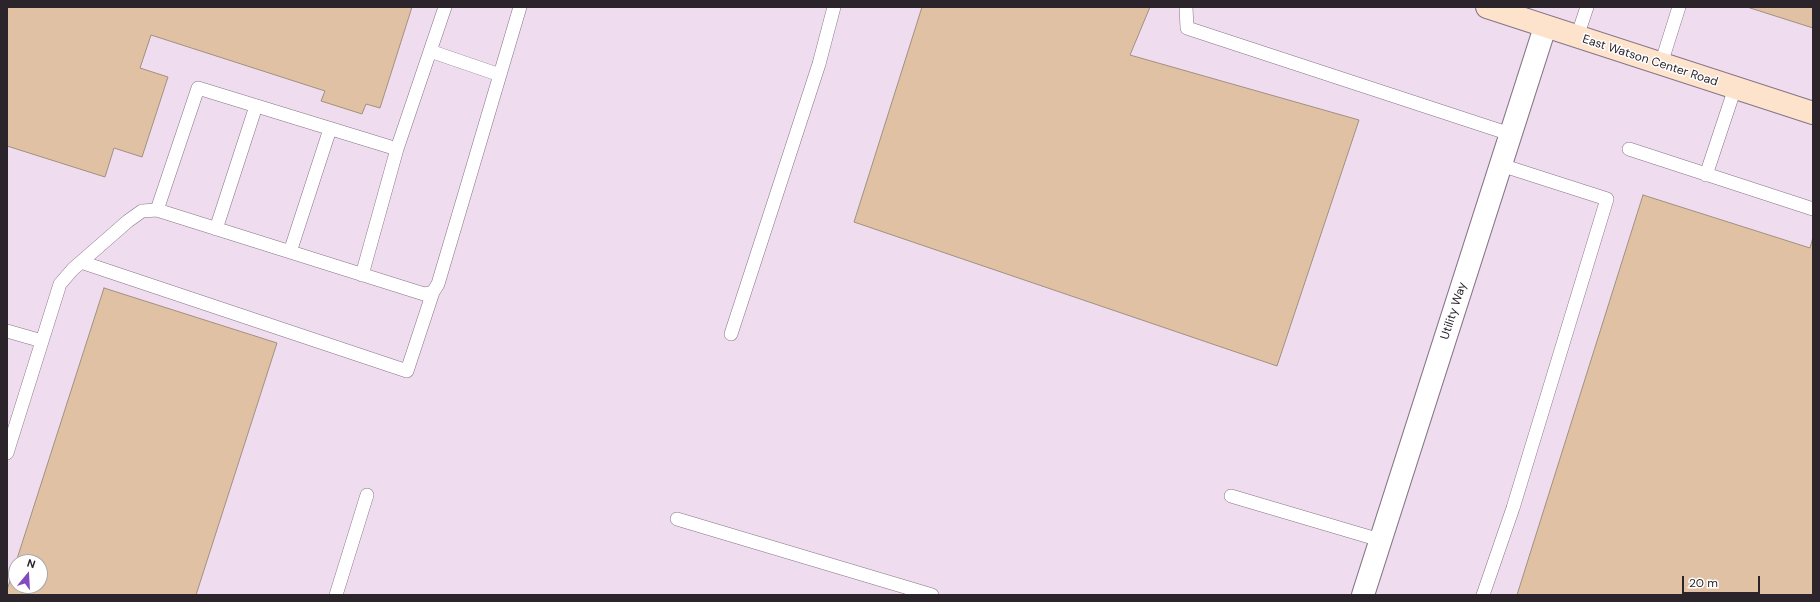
<!DOCTYPE html>
<html>
<head>
<meta charset="utf-8">
<style>
	body { margin:0 }
	#map { position:relative; width:1820px; height:602px; overflow:hidden; background:#efddef; font-family:"DM Sans",sans-serif }
	canvas { display:block }
	.frame { position:absolute; inset:0; border:8px solid #2b242b; pointer-events:none }
	.north { position:absolute; left:8px; top:554px; width:40px; height:40px; box-sizing:border-box; background:#fff; border:1px solid #aaa7aa; border-radius:50%; rotate:18deg; font-size:11px; font-weight:700; line-height:16px; text-align:center; color:#2b242b }
	.north::after { content:''; display:block; margin:auto; width:14px; height:18px; background:#844bc1; clip-path:polygon(50% 0,100% 100%,50% 72%,0 100%) }
	.scale { position:absolute; left:1682px; top:576px; width:78px; height:18px; box-sizing:border-box; border:2px solid #2b242b; border-top:0; padding-left:5px; font-size:12px; line-height:14px; white-space:nowrap; color:#2b242b; -webkit-text-stroke:3px #fff; paint-order:stroke }
</style>
</head>
<body>
<div id="map">
<canvas width="1820" height="602"></canvas>
<div class="frame"></div>
<div class="north">N</div>
<div class="scale">20 m</div>
</div>
<script>
const ctx = document.querySelector('canvas').getContext('2d');
ctx.lineJoin = 'round';
function fillPath(path, color) {
  ctx.fillStyle = color;
  ctx.fill(path, 'evenodd');
}
function toPath(rows) {
  const path = new Path2D();
  for (const r of rows) {
    path.moveTo(r[0], r[1]);
    for (let i = 2; i < r.length; i += 2) path.lineTo(r[i], r[i + 1]);
  }
  return path;
}
function trace(path, color, width, dash) {
  ctx.strokeStyle = color;
  ctx.lineWidth = width;
  ctx.lineCap = dash ? 'butt' : 'round';
  ctx.setLineDash(dash || []);
  ctx.stroke(path);
}
function label(font, color, halo, rows, align = 'center') {
  ctx.font = font + ' "DM Sans",sans-serif';
  ctx.lineWidth = 3;
  ctx.setLineDash([]);
  ctx.textBaseline = 'middle';
  ctx.strokeStyle = halo;
  ctx.fillStyle = color;
  for (const [text, x, y, turn = 0] of rows) {
    ctx.save();
    ctx.translate(x, y);
    ctx.rotate((+turn || 0) * Math.PI / 180);
    ctx.textAlign = isNaN(turn) ? turn : align;
    if (halo) ctx.strokeText(text, 0, 0);
    ctx.fillText(text, 0, 0);
    ctx.restore();
  }
}
const building = toPath([
	[7,7,412,7,380,108,366,104,362,114,321,101,325,91,151,35,140,68,168,77,142,157,114,148,105,177,7,146,7,7],
	[922,7,1150,7,1130,55,1359,120,1277,366,854,222,922,7],
	[1747,7,1813,7,1813,28,1747,7],
	[1643,195,1810,248,1813,237,1813,595,1517,595,1643,195],
	[104,288,277,343,196,595,7,595,7,590,104,288],
	[16,562,40,562,40,586,16,586,16,562]
]);
fillPath(building, '#e1c1a3');
trace(building, '#a09080', 1);
const lane = toPath([
	[1186,7,1187,28,1510,134],
	[1577,37,1587,7],
	[430,51,500,75],
	[1661,64,1679,7],
	[1629,149,1813,209],
	[1706,175,1735,88],
	[157,210,198,88,397,149,445,7],
	[216,229,256,106],
	[290,252,330,129],
	[81,262,407,371,433,292],
	[362,275,397,149],
	[7,331,42,341],
	[731,334,819,64,834,7],
	[7,453,60,284,73,269,128,221,142,211,157,210,424,294,433,292,438,284,520,7],
	[1231,496,1380,540],
	[677,519,932,595],
	[336,595,367,495],
	[1483,595,1513,508,1607,199,1501,165]
]);
const street = toPath([
	[1363,595,1545,27]
]);
const secondary = toPath([
	[1487,7,1813,113]
]);
trace(lane, '#857585', 14);
trace(street, '#857585', 24);
trace(secondary, '#857585', 24);
trace(lane, '#fff', 13);
trace(street, '#fff', 22);
trace(secondary, '#fde2cc', 22);
label('12px', '#2b242b', '#fff', [
	["East Watson Center Road",1650,61,18],
	["Utility Way",1454,311,-72]
]);
</script>
</body>
</html>
